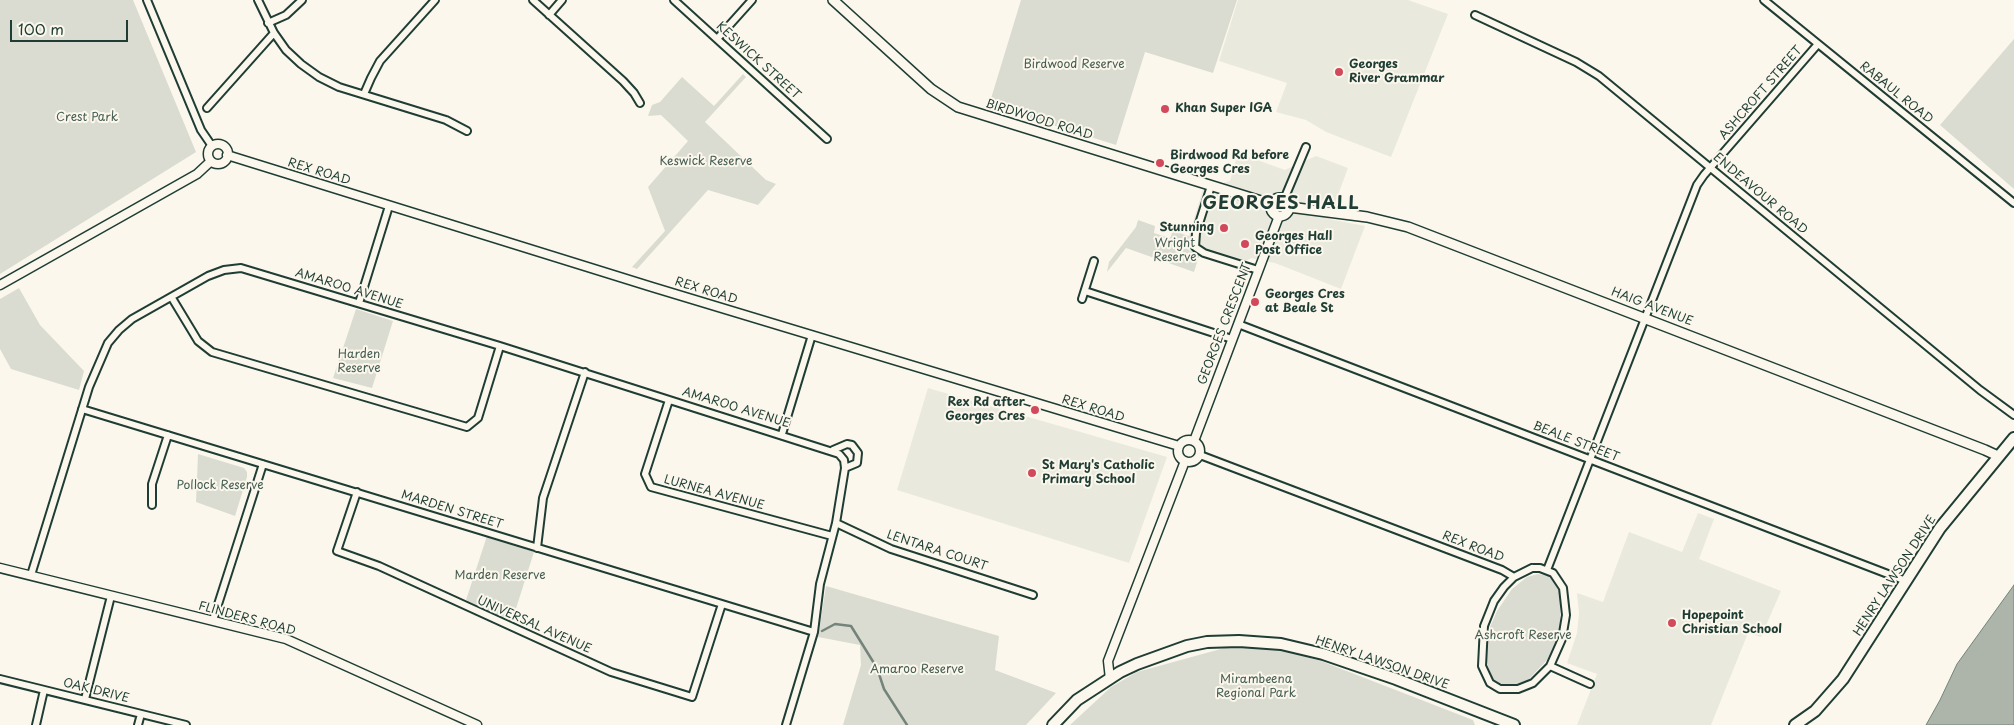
<!DOCTYPE html>
<html>
<head>
<meta charset="utf-8">
<style>
	body { margin:0 }
	#map { position:relative; width:2014px; height:725px; overflow:hidden; background:#fbf7ec; font-family:"Playpen Sans",sans-serif }
	canvas { display:block }
	.scale { position:absolute; left:10px; top:20px; width:118px; height:22px; box-sizing:border-box; border:2px solid #1f3d34; border-top:0; padding-left:6px; font-size:15px; line-height:18px; white-space:nowrap; color:#1f3d34; -webkit-text-stroke:4px #fbf7ec; paint-order:stroke }
</style>
</head>
<body>
<div id="map">
<canvas width="2014" height="725"></canvas>
<div class="scale">100 m</div>
</div>
<script>
const ctx = document.querySelector('canvas').getContext('2d');
ctx.lineJoin = 'round';
function fillPath(path, color) {
  ctx.fillStyle = color;
  ctx.fill(path, 'evenodd');
}
function toPath(rows) {
  const path = new Path2D();
  for (const r of rows) {
    if (r.length === 3) {
      path.moveTo(r[0] + r[2], r[1]);
      path.arc(r[0], r[1], r[2], 0, 2 * Math.PI);
      continue;
    }
    path.moveTo(r[0], r[1]);
    for (let i = 2; i < r.length; i += 2) path.lineTo(r[i], r[i + 1]);
  }
  return path;
}
function trace(path, color, width, dash) {
  ctx.strokeStyle = color;
  ctx.lineWidth = width;
  ctx.lineCap = dash ? 'butt' : 'round';
  ctx.setLineDash(dash || []);
  ctx.stroke(path);
}
function label(font, color, halo, rows, align = 'center') {
  ctx.font = font + ' "Playpen Sans",sans-serif';
  ctx.lineWidth = 4;
  ctx.setLineDash([]);
  ctx.textBaseline = 'middle';
  ctx.strokeStyle = halo;
  ctx.fillStyle = color;
  for (const [text, x, y, turn = 0] of rows) {
    ctx.save();
    ctx.translate(x, y);
    ctx.rotate((+turn || 0) * Math.PI / 180);
    ctx.textAlign = isNaN(turn) ? turn : align;
    if (halo) ctx.strokeText(text, 0, 0);
    ctx.fillText(text, 0, 0);
    ctx.restore();
  }
}
fillPath(toPath([
	[1238,0,1408,0,1448,14,1391,157,1326,132,1306,120,1276,112,1287,83,1219,61],
	[1238,153,1285,170,1316,156,1348,168,1329,219,1365,226,1341,289,1275,263,1251,258,1246,261,1243,269,1194,254,1188,250,1189,236,1203,189,1230,181],
	[928,388,1167,457,1129,563,897,490],
	[1698,513,1714,519,1699,559,1781,591,1761,637,1748,633,1711,725,1577,725,1597,674,1567,663,1577,633,1579,613,1577,593,1603,602,1629,532,1682,552]
]), '#eae9de');
fillPath(toPath([
	[0,0,133,0,196,152,0,274],
	[1021,0,1237,0,1213,73,1145,52,1116,145,989,105],
	[2014,39,2014,189,1940,125],
	[743,74,746,77,705,122,766,180,776,184,758,205,708,190,637,269,632,267,665,231,648,187,688,141,661,115,648,116,652,105,660,102,682,77,714,106],
	[1138,220,1155,226,1154,233,1170,238,1173,231,1189,236,1188,250,1199,256,1194,272,1126,248,1107,272,1109,262,1136,227],
	[19,288,40,325,84,371,79,390,11,369,0,349,0,299],
	[356,309,393,321,372,388,333,378],
	[198,454,244,468,247,472,247,477,235,516,196,502],
	[487,536,534,552,512,621,466,600],
	[1538,574,1548,576,1553,580,1560,594,1560,624,1556,644,1548,659,1529,679,1513,686,1499,685,1493,680,1486,660,1486,645,1490,627,1497,611,1512,589,1527,577],
	[826,586,999,636,995,670,1056,693,1026,725,843,725,861,665,860,645,818,637],
	[1249,646,1286,651,1321,661,1473,720,1475,725,1070,725,1111,687,1137,672,1228,647]
]), '#dbdcd1');
const water = toPath([
	[2014,585,2014,725,1926,725,1940,700,1957,664,2014,585]
]);
fillPath(water, '#adb4aa');
trace(water, '#74847b', 1);
trace(toPath([
	[822,631,835,624,851,626,877,668,884,689,907,725]
]), '#74847b', 2.5);
const minor = toPath([
	[147,0,201,130,212,146],
	[258,0,274,33,286,50,301,64,319,77,339,87,446,120,467,131],
	[533,0,623,81,634,93,640,103],
	[674,0,827,139],
	[1764,0,2014,203],
	[549,15,562,0],
	[1475,15,1576,62,1599,76,1980,390,2014,415],
	[268,23,286,15,302,0],
	[717,39,752,0],
	[364,94,371,78,380,61,435,0],
	[207,108,274,33],
	[1211,186,1196,233,1195,247,1204,253,1258,270],
	[1285,197,1306,147],
	[1085,291,1232,339],
	[172,298,198,341,212,352,467,427,478,418,500,346],
	[1082,299,1094,261],
	[359,303,389,206],
	[1238,324,1906,581],
	[669,400,645,474,651,487,832,536],
	[82,409,814,632],
	[782,434,812,335],
	[833,450,847,444,852,445,858,453,857,463,845,468],
	[1200,455,1502,570,1514,577],
	[357,492,337,551,379,566,611,672,692,697,722,604],
	[152,505,152,484,168,435],
	[836,523,891,549,1033,595],
	[537,548,543,498,585,372],
	[1532,568,1540,568,1553,573,1563,588,1566,615,1562,639,1550,666,1533,683,1518,689,1500,689,1490,683,1482,666,1484,626,1494,601,1504,587,1514,577,1532,568],
	[1547,570,1697,185,1704,175,1818,44],
	[31,575,89,387,108,343,119,330,132,319,208,276,224,270,241,268,500,346,839,454,844,460,845,468,836,523,820,584,814,632,786,725],
	[213,620,263,464],
	[1550,666,1590,684],
	[0,679,186,725],
	[85,699,111,596],
	[36,725,44,690],
	[138,725,141,714]
]);
const tertiary = toPath([
	[218,154,10],
	[227,155,652,287,1179,446],
	[0,285,197,174,211,161],
	[1189,451,11],
	[1194,441,1279,216],
	[0,568,286,639,477,725],
	[1110,679,1108,661,1185,461]
]);
const secondary = toPath([
	[833,0,931,89,958,107,1261,201,1272,203],
	[1280,207,9],
	[1289,207,1367,217,1408,227,1985,450,1998,456]
]);
const primary = toPath([
	[1053,725,1077,700,1120,672,1137,664,1187,646,1207,642,1239,641,1281,644,1323,654,1396,679,1514,725],
	[1795,725,1815,711,1843,679,1940,528,2014,438]
]);
trace(minor, '#1f3d34', 10);
trace(tertiary, '#1f3d34', 11);
trace(secondary, '#1f3d34', 12);
trace(primary, '#1f3d34', 14);
trace(minor, '#fbf7ec', 6);
trace(tertiary, '#fbf7ec', 8);
trace(secondary, '#fbf7ec', 9);
trace(primary, '#fbf7ec', 10);
for (const [x, y, r, color] of [
	[1339,72,5,"#d1495b"],
	[1165,109,5,"#d1495b"],
	[1160,163,5,"#d1495b"],
	[1224,228,5,"#d1495b"],
	[1245,244,5,"#d1495b"],
	[1255,302,5,"#d1495b"],
	[1035,410,5,"#d1495b"],
	[1032,473,5,"#d1495b"],
	[1672,623,5,"#d1495b"]
]) {
  const dot = new Path2D();
  dot.arc(x, y, r, 0, 2 * Math.PI);
  ctx.fillStyle = color;
  ctx.fill(dot);
  trace(dot, '#fbf7ec', 2);
}
label('12px', '#1f3d34', '#fbf7ec', [
	["KESWICK STREET",758,61,42],
	["ASHCROFT STREET",1761,93,-49],
	["RABAUL ROAD",1896,93,39],
	["BIRDWOOD ROAD",1039,120,17],
	["REX ROAD",319,172,17],
	["ENDEAVOUR ROAD",1760,194,40],
	["AMAROO AVENUE",349,289,17],
	["REX ROAD",706,291,17],
	["HAIG AVENUE",1652,307,21],
	["GEORGES CRESCENT",1225,324,-69],
	["AMAROO AVENUE",736,408,17],
	["REX ROAD",1093,409,17],
	["BEALE STREET",1576,442,21],
	["LURNEA AVENUE",714,493,15],
	["MARDEN STREET",452,510,17],
	["REX ROAD",1473,547,21],
	["LENTARA COURT",937,551,18],
	["HENRY LAWSON DRIVE",1895,576,-57],
	["FLINDERS ROAD",247,619,15],
	["UNIVERSAL AVENUE",534,625,24],
	["HENRY LAWSON DRIVE",1382,663,19],
	["OAK DRIVE",96,691,14]
]);
label('12px', '#455d53', '#fbf7ec', [
	["Birdwood Reserve",1074,65],
	["Crest Park",87,118],
	["Keswick Reserve",706,162],
	["Wright",1175,244],
	["Reserve",1175,258],
	["Harden",359,355],
	["Reserve",359,369],
	["Pollock Reserve",220,486],
	["Marden Reserve",500,576],
	["Ashcroft Reserve",1523,636],
	["Amaroo Reserve",917,670],
	["Mirambeena",1256,680],
	["Regional Park",1256,694]
]);
label('bold 12px', '#1f3d34', '#fbf7ec', [
	["Georges",1349,65],
	["River Grammar",1349,79],
	["Khan Super IGA",1175,109],
	["Birdwood Rd before",1170,156],
	["Georges Cres",1170,170],
	["Stunning",1214,228,"right"],
	["Georges Hall",1255,237],
	["Post Office",1255,251],
	["Georges Cres",1265,295],
	["at Beale St",1265,309],
	["Rex Rd after",1025,403,"right"],
	["Georges Cres",1025,417,"right"],
	["St Mary's Catholic",1042,466],
	["Primary School",1042,480],
	["Hopepoint",1682,616],
	["Christian School",1682,630]
], 'left');
ctx.letterSpacing = '1px';
label('bold 18px', '#1f3d34', '#fbf7ec', [
	["GEORGES HALL",1281,204]
]);
ctx.letterSpacing = '0px';
</script>
</body>
</html>
